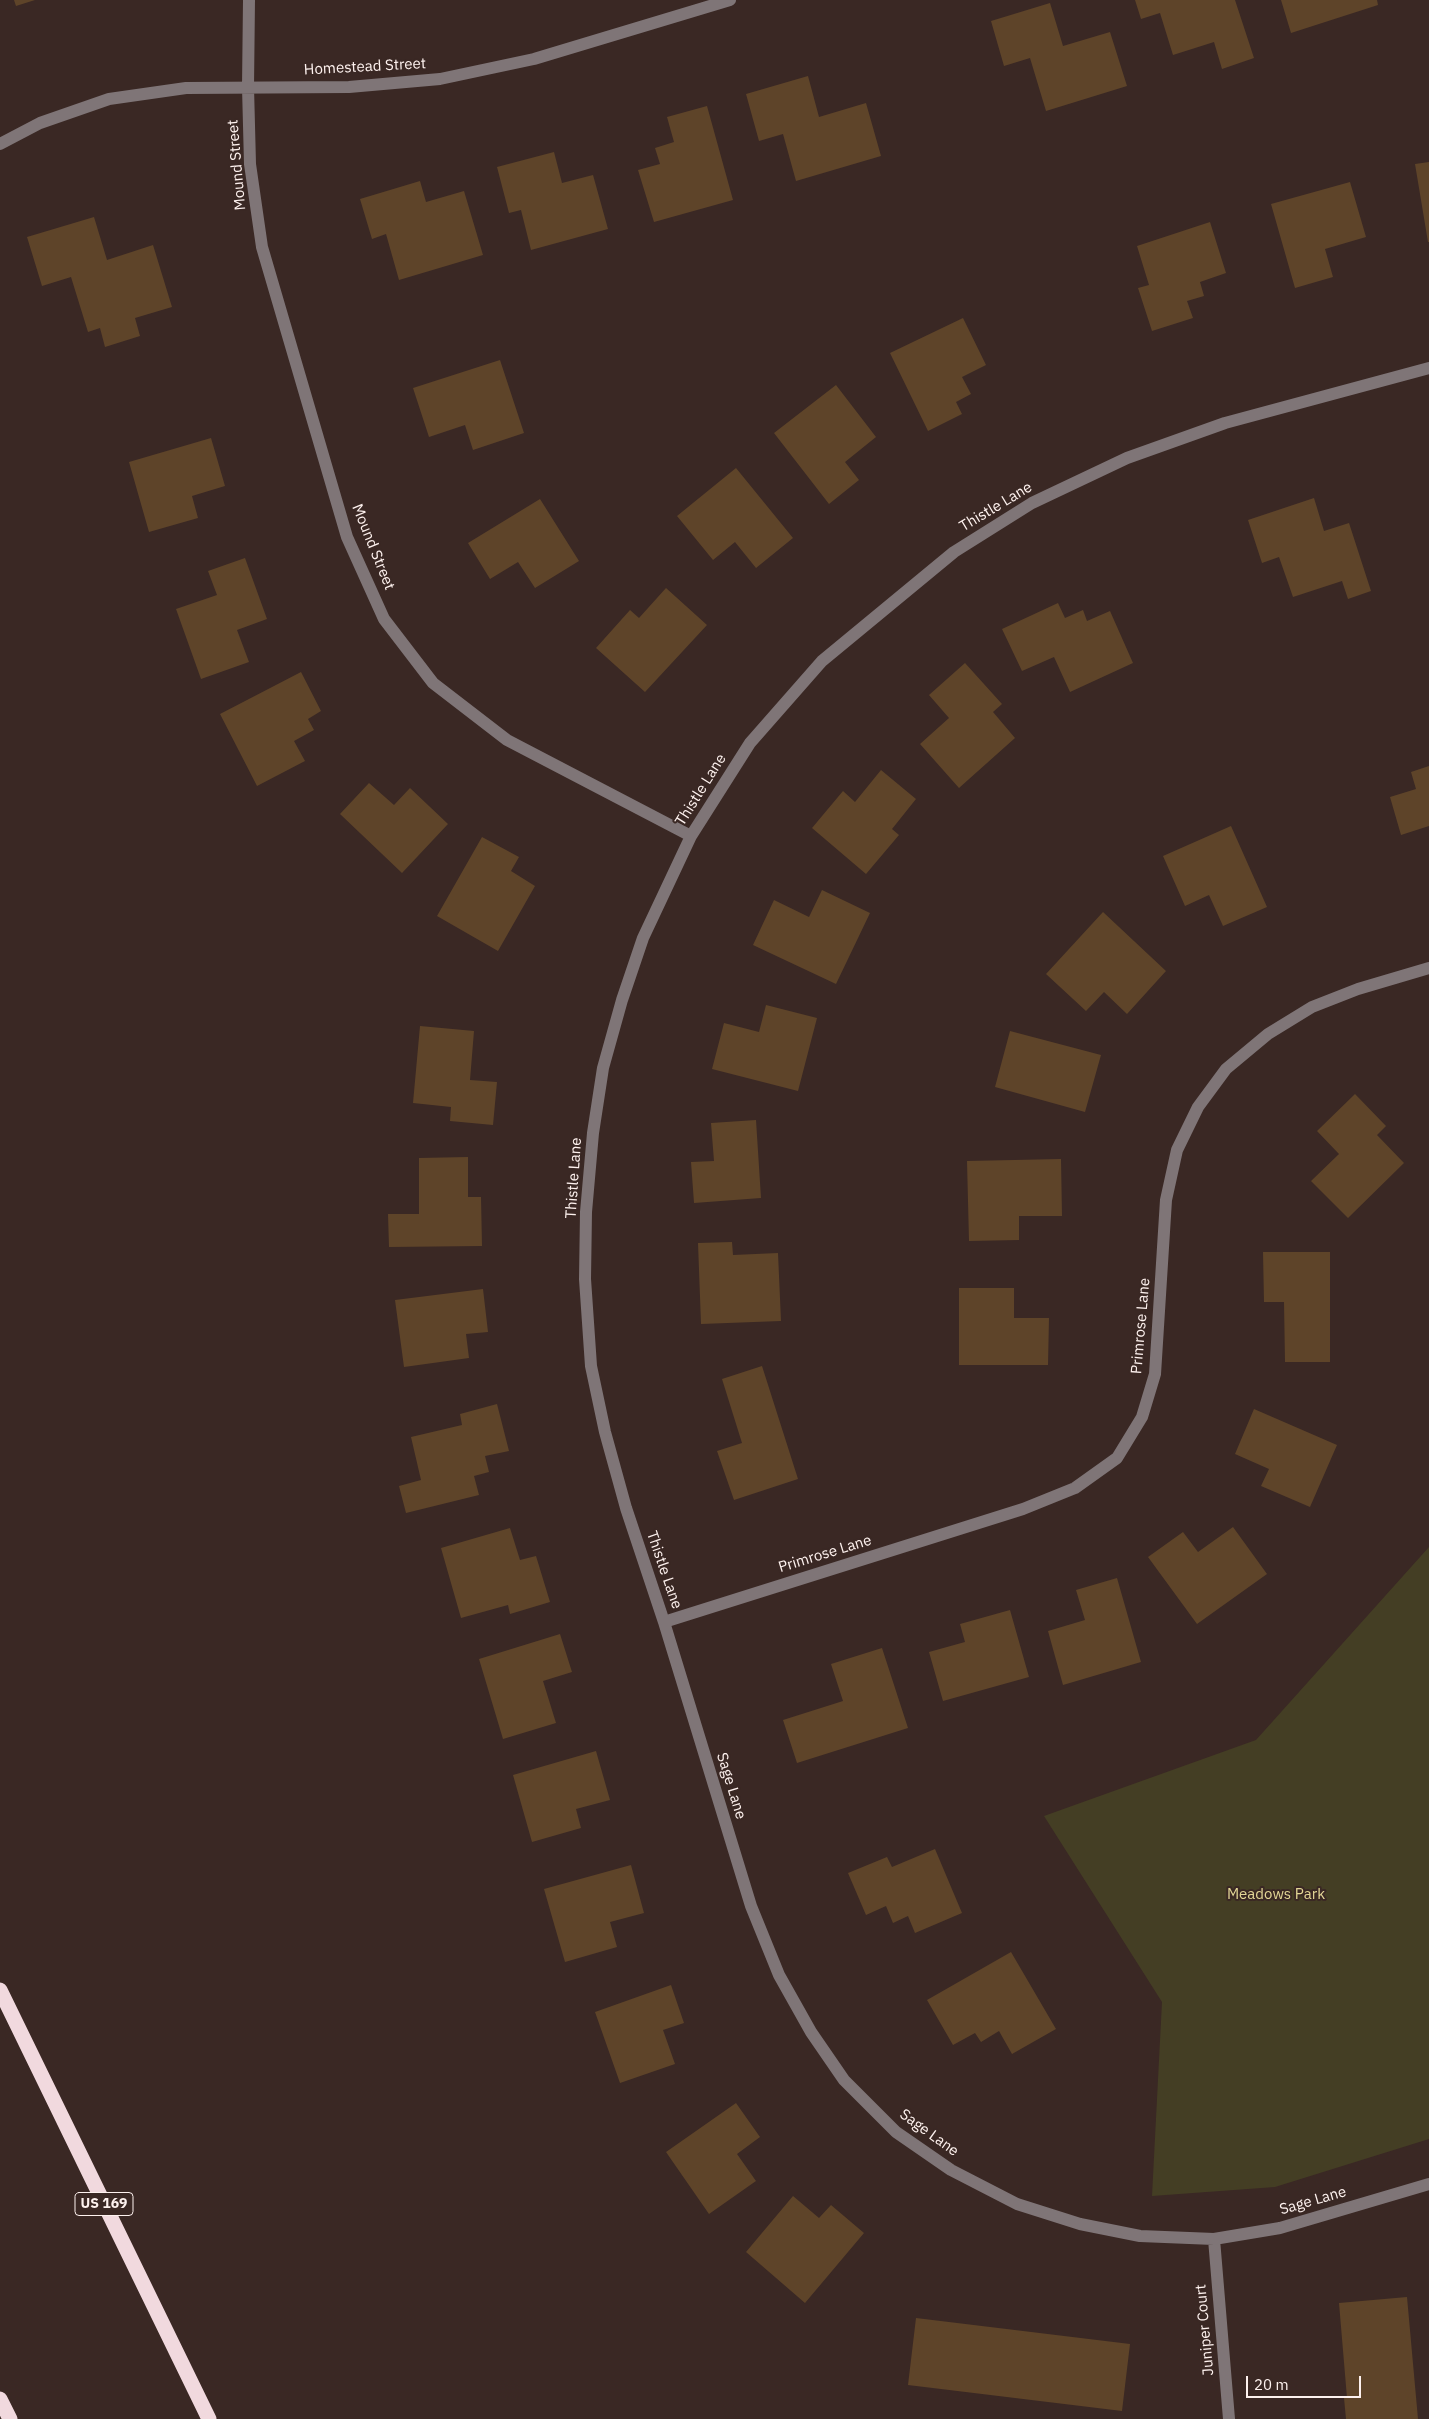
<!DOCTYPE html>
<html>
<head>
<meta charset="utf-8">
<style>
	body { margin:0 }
	#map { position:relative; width:1429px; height:2419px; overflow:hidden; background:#3a2824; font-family:"IBM Plex Sans",sans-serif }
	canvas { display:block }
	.scale { position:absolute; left:1246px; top:2376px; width:115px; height:22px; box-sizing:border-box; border:2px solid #fef2ef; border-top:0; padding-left:6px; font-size:15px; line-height:18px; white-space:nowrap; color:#fef2ef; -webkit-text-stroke:4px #3a2824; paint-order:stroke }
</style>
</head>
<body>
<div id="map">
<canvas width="1429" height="2419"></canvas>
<div class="scale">20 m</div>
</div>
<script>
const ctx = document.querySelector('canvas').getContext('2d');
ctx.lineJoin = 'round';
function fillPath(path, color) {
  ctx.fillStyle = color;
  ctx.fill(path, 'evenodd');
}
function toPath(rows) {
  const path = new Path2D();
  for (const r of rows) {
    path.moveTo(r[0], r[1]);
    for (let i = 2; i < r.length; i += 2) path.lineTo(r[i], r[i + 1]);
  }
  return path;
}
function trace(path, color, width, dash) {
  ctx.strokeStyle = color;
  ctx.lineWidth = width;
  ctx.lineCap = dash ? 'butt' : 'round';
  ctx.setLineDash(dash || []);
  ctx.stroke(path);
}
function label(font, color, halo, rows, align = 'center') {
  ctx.font = font + ' "IBM Plex Sans",sans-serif';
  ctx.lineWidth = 4;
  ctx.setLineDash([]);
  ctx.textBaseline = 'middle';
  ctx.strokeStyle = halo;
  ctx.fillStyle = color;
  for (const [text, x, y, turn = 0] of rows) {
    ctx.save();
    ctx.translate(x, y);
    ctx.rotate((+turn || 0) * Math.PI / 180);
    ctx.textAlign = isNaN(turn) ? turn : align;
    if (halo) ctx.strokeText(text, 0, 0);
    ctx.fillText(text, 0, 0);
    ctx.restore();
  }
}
fillPath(toPath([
	[1429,1547,1429,2139,1275,2187,1152,2196,1162,2002,1044,1816,1256,1740]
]), '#443e24');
fillPath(toPath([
	[14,0,35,0,16,6],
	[1135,0,1235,0,1254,58,1222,69,1214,42,1173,55,1160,13,1141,19],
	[1281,0,1377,0,1378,5,1291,33],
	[1050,3,1063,46,1110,32,1127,86,1046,111,1030,58,1004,66,991,21],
	[808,76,819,117,866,103,881,156,796,181,783,134,759,141,746,94],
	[707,106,733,200,654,222,638,170,660,164,655,148,674,142,667,117],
	[554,152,562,183,593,175,608,229,531,250,521,210,509,213,497,167],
	[1429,162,1429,242,1428,242,1415,164],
	[420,181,426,202,464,191,483,255,399,280,386,234,372,239,360,199],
	[1350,182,1366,237,1325,249,1333,277,1295,288,1271,204],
	[94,217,107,260,153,245,172,307,135,318,140,336,105,347,100,328,88,332,71,277,42,286,27,237],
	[1210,222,1226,273,1200,282,1204,296,1187,301,1193,318,1152,331,1138,288,1149,285,1137,246],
	[963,318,986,365,962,377,971,394,956,402,962,414,928,431,890,353],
	[500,360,524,433,473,450,465,425,429,437,413,388],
	[836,385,876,437,845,462,859,480,829,504,774,433],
	[211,438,225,486,192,496,198,518,149,532,129,462],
	[736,468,793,538,756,568,735,542,713,560,677,516],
	[1314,498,1324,531,1349,523,1371,591,1348,599,1342,581,1293,597,1279,557,1262,563,1248,520],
	[540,499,579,561,535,588,518,562,490,579,468,543],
	[245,558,267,619,237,630,249,662,201,679,176,609,217,595,208,571],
	[666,588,707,625,645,692,596,648,630,610,639,618],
	[1058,603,1065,618,1083,610,1087,621,1110,611,1133,663,1070,692,1054,657,1022,671,1002,629],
	[965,663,1002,704,993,712,1015,738,959,788,920,744,949,718,929,695],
	[301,672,321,711,308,719,314,730,294,741,305,761,257,786,220,714],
	[1429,766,1429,826,1401,835,1390,797,1416,789,1411,772],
	[881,770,916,799,892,829,899,835,866,874,812,828,843,791,855,802],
	[369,783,394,805,410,788,448,824,402,873,340,814],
	[1231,826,1267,907,1223,926,1209,895,1185,906,1163,856],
	[482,837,519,857,511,871,535,886,498,951,437,916],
	[822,890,870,913,836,984,753,945,774,900,809,917],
	[1103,912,1166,971,1127,1014,1104,992,1086,1011,1046,974],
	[766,1005,817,1018,798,1091,712,1069,724,1023,759,1032],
	[420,1026,474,1031,470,1080,497,1082,493,1125,450,1121,451,1107,413,1103],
	[1010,1031,1101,1055,1085,1112,995,1087],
	[1355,1094,1386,1126,1377,1135,1404,1163,1348,1218,1311,1181,1339,1154,1317,1131],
	[756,1120,761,1198,694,1203,691,1162,714,1161,711,1123],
	[468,1157,468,1197,481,1197,482,1246,389,1247,388,1214,419,1214,419,1158],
	[1061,1159,1062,1216,1019,1216,1019,1240,969,1241,967,1161],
	[732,1242,733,1255,778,1253,781,1321,701,1324,698,1243],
	[1263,1252,1330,1252,1330,1362,1285,1362,1284,1302,1264,1302],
	[959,1288,1014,1288,1014,1318,1049,1318,1048,1365,959,1365],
	[483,1289,488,1332,466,1334,469,1358,404,1367,395,1300],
	[762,1366,798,1479,734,1500,717,1451,742,1443,722,1379],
	[497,1404,509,1451,485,1456,489,1472,474,1476,479,1495,406,1513,399,1486,421,1480,411,1437,462,1425,460,1414],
	[1254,1409,1337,1445,1310,1507,1261,1486,1269,1469,1235,1454],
	[1233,1527,1267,1574,1197,1624,1148,1557,1183,1532,1198,1552],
	[510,1528,520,1560,536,1556,550,1602,510,1614,508,1605,461,1618,441,1548],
	[1117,1578,1141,1662,1063,1685,1048,1631,1085,1620,1076,1590],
	[1010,1610,1029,1677,943,1701,929,1652,965,1642,960,1624],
	[560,1634,572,1672,543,1681,556,1723,503,1739,479,1659],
	[882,1648,908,1728,797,1763,783,1720,843,1701,831,1664],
	[596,1751,610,1800,576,1809,581,1828,532,1842,513,1775],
	[935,1849,962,1913,915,1933,908,1916,893,1923,886,1906,866,1915,848,1873,887,1857,892,1867],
	[631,1865,644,1913,610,1922,617,1947,565,1962,544,1889],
	[1011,1952,1056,2029,1012,2054,999,2031,981,2042,975,2033,953,2045,927,2000],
	[671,1985,684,2023,663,2030,675,2064,620,2083,595,2012],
	[736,2103,760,2137,737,2154,756,2181,709,2214,666,2152],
	[793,2196,819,2218,831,2205,864,2233,805,2303,746,2252],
	[1407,2297,1418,2419,1346,2419,1344,2398,1347,2398,1339,2303],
	[916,2318,1130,2344,1122,2411,908,2385]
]), '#5e4429');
trace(toPath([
	[249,0,248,87,250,164,262,247,347,537,384,619,433,683,507,740,691,836],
	[0,144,40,123,109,99,186,88,349,87,440,79,534,59,730,0],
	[1429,368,1225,423,1127,458,1032,503,954,552,822,661,750,743,691,836,643,938,622,1000,603,1068,593,1133,586,1212,585,1279,591,1366,605,1432,626,1508,664,1622,751,1906,779,1975,811,2032,844,2080,896,2132,951,2170,1017,2204,1080,2224,1140,2236,1214,2239,1280,2228,1429,2184],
	[664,1622,1023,1509,1075,1488,1117,1458,1142,1417,1155,1374,1166,1200,1177,1150,1198,1107,1226,1069,1268,1034,1312,1007,1358,989,1429,968],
	[1214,2239,1229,2419]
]), '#7f7577', 12);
trace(toPath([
	[0,1990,209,2419],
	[0,2399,10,2419]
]), '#f1d9de', 15);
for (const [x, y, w] of [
	[104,2204,58]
]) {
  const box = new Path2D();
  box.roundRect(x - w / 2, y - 11.5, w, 23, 4);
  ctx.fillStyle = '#3a2824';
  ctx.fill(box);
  trace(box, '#fef2ef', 1);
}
label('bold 14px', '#fef2ef', null, [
	["US 169",104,2204]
]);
label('15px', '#fef2ef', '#3a2824', [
	["Homestead Street",365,67,-3],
	["Mound Street",237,165,-95],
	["Thistle Lane",996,507,-31],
	["Mound Street",373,547,68],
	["Thistle Lane",701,790,-58],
	["Thistle Lane",574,1178,-86],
	["Primrose Lane",1141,1326,-85],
	["Primrose Lane",825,1554,-17],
	["Thistle Lane",664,1570,71],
	["Sage Lane",731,1786,73],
	["Sage Lane",929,2133,36],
	["Sage Lane",1313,2201,-16],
	["Juniper Court",1205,2330,-95]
]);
label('15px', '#e3d696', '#3a2824', [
	["Meadows Park",1276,1895]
]);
</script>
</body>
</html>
